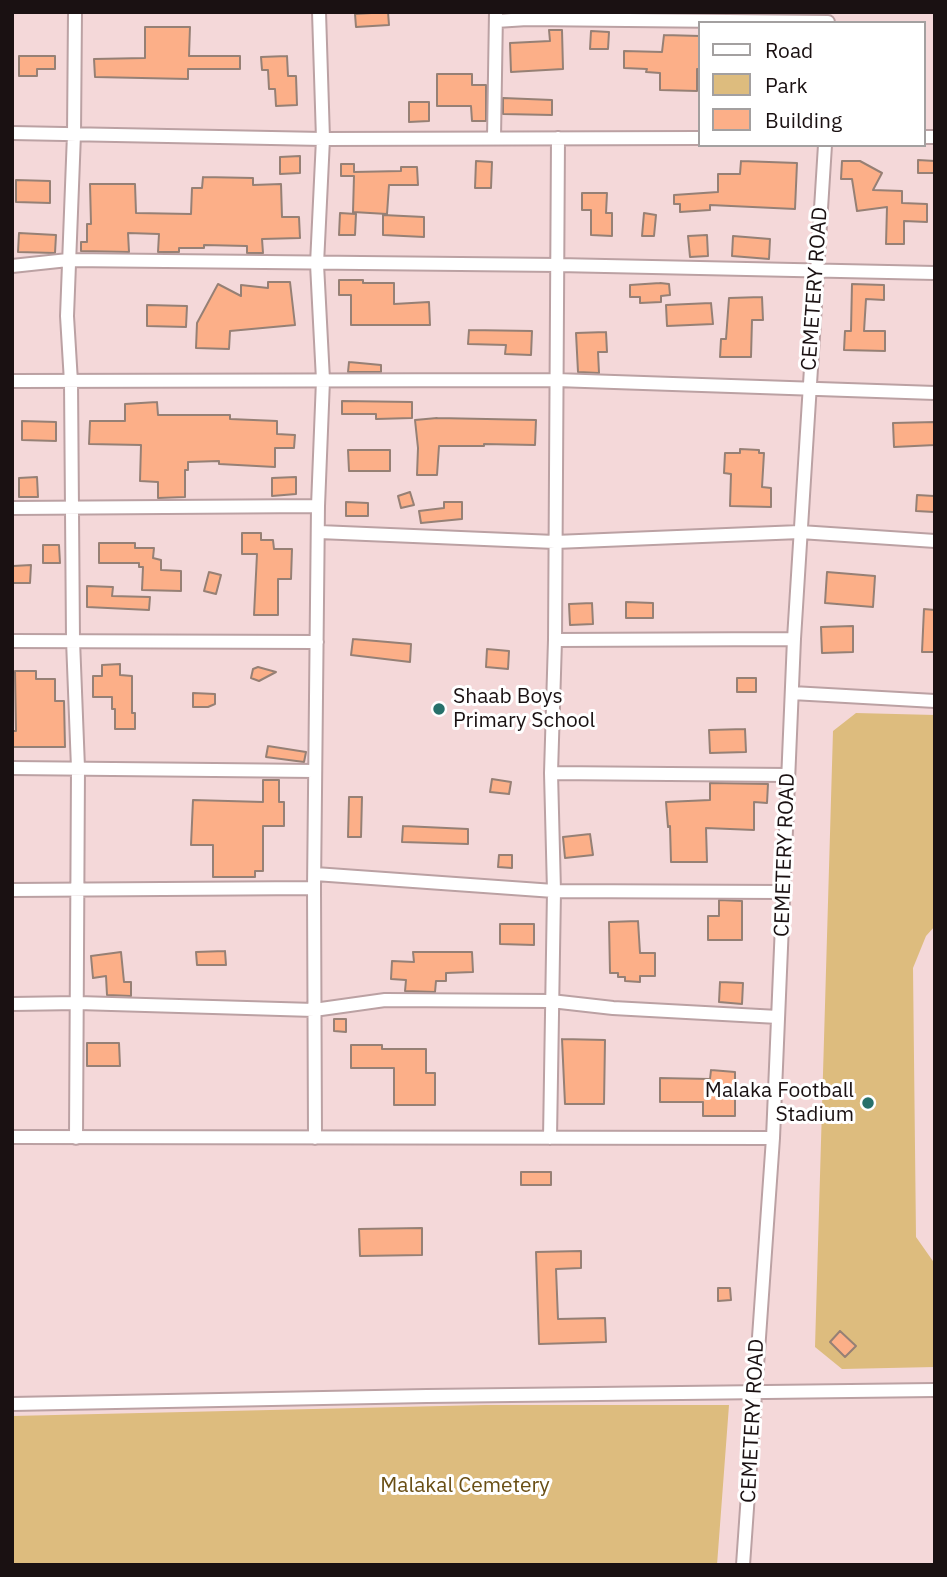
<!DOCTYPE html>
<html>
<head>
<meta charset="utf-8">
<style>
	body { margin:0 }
	#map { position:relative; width:947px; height:1577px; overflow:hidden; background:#f4d8d9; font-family:"IBM Plex Sans",sans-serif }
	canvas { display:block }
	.frame { position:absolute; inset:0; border:14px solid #1a1112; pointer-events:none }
	.legend { position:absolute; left:698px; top:21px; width:228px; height:126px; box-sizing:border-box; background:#fff; border:2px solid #a3a0a0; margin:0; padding:9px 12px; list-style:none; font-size:21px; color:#1a1112 }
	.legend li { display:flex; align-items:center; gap:14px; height:35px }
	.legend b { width:35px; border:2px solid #a3a0a0 }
</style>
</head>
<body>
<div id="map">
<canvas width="947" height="1577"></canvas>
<div class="frame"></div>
<ul class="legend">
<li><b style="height:9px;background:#fff"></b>Road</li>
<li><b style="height:19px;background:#ddbc7e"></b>Park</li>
<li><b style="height:19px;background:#fcaf88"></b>Building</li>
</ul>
</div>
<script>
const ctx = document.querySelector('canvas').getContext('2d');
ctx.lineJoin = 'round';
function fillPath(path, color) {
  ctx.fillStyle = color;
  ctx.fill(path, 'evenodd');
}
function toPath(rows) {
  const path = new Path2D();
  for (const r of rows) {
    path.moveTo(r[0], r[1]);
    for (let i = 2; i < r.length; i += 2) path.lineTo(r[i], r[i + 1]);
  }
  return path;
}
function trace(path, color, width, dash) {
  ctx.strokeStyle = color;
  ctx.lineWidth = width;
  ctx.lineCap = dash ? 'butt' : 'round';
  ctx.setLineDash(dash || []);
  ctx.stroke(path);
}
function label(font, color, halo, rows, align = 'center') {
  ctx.font = font + ' "IBM Plex Sans",sans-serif';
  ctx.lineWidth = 6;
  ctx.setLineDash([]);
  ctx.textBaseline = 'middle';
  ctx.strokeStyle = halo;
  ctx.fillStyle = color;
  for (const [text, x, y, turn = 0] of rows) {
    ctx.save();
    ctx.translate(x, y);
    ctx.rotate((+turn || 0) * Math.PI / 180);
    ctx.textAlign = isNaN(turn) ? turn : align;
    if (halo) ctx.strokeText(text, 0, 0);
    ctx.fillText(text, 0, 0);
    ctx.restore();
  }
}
fillPath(toPath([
	[856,713,935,715,935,926,926,936,913,968,916,1237,935,1264,935,1367,842,1369,815,1347,833,731],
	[485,1405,729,1405,717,1565,12,1565,12,1416]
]), '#ddbc7e');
const building = toPath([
	[388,12,389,25,356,27,355,14,388,12],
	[145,27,190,27,189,56,240,56,240,69,188,69,188,79,95,77,94,59,145,58,145,27],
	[549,30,562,30,563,69,511,72,510,43,550,41,549,30],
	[591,31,609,32,608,49,590,49,591,31],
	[664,35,700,36,700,69,697,69,697,91,660,90,660,73,646,72,647,69,624,68,624,51,662,52,664,35],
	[19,56,55,56,55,69,37,69,37,76,19,76,19,56],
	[287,56,288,76,296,76,297,105,276,106,275,89,269,89,268,70,262,70,261,57,287,56],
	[437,74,472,74,472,85,486,85,486,121,472,121,471,106,437,106,437,74],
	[503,98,552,100,552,115,503,114,503,98],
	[409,102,429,102,429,121,409,122,409,102],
	[300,156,300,173,280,174,280,157,300,156],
	[918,160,935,161,935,173,918,173,918,160],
	[476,161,492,162,491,188,475,188,476,161],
	[741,161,797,163,795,209,710,205,710,210,680,212,680,204,674,204,674,195,718,192,718,174,740,174,741,161],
	[842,161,860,161,882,173,873,190,902,191,902,203,927,204,927,222,904,221,904,244,886,244,887,207,857,211,852,179,841,179,842,161],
	[341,164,354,164,354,172,401,171,401,167,417,167,418,185,389,185,387,214,353,212,354,176,341,176,341,164],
	[203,177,253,178,253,185,281,184,282,217,299,217,300,238,262,239,263,253,247,253,247,246,204,245,204,248,179,248,179,252,158,252,159,234,128,233,129,252,81,251,81,242,87,242,87,224,91,224,90,184,135,184,136,213,191,214,192,188,202,188,203,177],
	[16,180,50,181,50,203,16,202,16,180],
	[582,193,607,193,606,213,612,213,612,236,591,235,591,210,582,210,582,193],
	[340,213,356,214,355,235,339,235,340,213],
	[644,213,656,215,654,236,642,236,644,213],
	[383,215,424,217,424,237,383,235,383,215],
	[19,233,56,235,55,253,18,252,19,233],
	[707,235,708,256,690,257,688,236,707,235],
	[733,236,770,239,769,259,732,256,733,236],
	[339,280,363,280,363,283,394,283,394,304,429,302,430,325,351,325,351,295,339,295,339,280],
	[268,282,290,282,295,325,230,331,229,349,196,348,197,323,218,284,241,296,241,285,268,288,268,282],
	[660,283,669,284,670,295,661,296,661,302,640,303,640,297,630,297,630,285,660,283],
	[852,284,884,285,884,300,866,299,864,331,885,331,885,351,844,350,845,331,851,331,852,284],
	[762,297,763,320,752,320,751,357,720,357,721,339,726,339,729,298,762,297],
	[711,303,713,324,667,326,666,305,711,303],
	[147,305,187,306,186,327,147,326,147,305],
	[469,330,532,331,531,355,505,354,506,345,468,344,469,330],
	[606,332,607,352,598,352,599,373,578,372,576,333,606,332],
	[349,362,381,365,381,372,348,372,349,362],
	[342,401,412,402,412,418,376,419,376,414,342,414,342,401],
	[157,402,158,415,230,415,230,419,277,421,277,434,295,435,294,448,275,448,275,467,219,464,219,461,188,462,188,470,185,470,185,497,158,498,158,482,140,481,141,445,89,444,90,421,125,421,125,404,157,402],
	[437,418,536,420,535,445,484,444,484,446,439,446,437,475,417,475,418,448,415,420,437,418],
	[22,421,56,422,56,441,22,440,22,421],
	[935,422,935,445,894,447,893,423,935,422],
	[740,449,759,450,759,453,764,453,762,487,771,488,771,507,730,506,731,474,724,473,725,453,740,453,740,449],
	[348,450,390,450,390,471,349,471,348,450],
	[37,477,38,497,19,497,19,478,37,477],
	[296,477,296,494,272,496,272,478,296,477],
	[410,492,414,505,401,508,398,496,410,492],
	[917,495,934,496,934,512,916,511,917,495],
	[346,502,368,503,368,516,346,516,346,502],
	[444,502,462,502,462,519,421,523,419,511,444,508,444,502],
	[242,533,261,533,261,540,273,540,274,549,292,549,291,579,278,579,278,615,254,615,257,554,242,554,242,533],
	[99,543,135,543,135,548,154,548,153,558,161,560,161,570,181,571,181,591,142,590,143,567,139,567,139,563,99,563,99,543],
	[43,545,59,545,60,563,43,563,43,545],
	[31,565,30,583,13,583,13,566,31,565],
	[209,572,221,575,216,594,204,591,209,572],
	[827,572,875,576,873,607,825,603,827,572],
	[87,586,113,587,112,596,150,597,149,610,87,607,87,586],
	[626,602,653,603,653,618,626,618,626,602],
	[592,603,593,624,570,625,569,604,592,603],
	[924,609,935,610,935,652,922,652,924,609],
	[853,626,853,652,822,653,821,627,853,626],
	[353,639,411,644,410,662,351,655,353,639],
	[487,649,509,651,508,669,486,667,487,649],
	[120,664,120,675,132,676,132,713,135,713,135,729,115,729,115,709,112,709,112,697,93,697,93,676,102,676,102,665,120,664],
	[258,667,276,672,259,681,251,678,253,669,258,667],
	[15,671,36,671,36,679,55,679,55,701,64,701,65,747,13,747,12,731,16,731,15,671],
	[737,678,756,678,756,692,737,692,737,678],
	[193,693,215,694,215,704,208,707,193,707,193,693],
	[745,729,746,752,710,753,709,730,745,729],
	[268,746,306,752,304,762,266,757,268,746],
	[492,779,511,782,509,794,490,792,492,779],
	[263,780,279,780,279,802,284,802,284,826,263,826,263,871,255,871,255,877,213,877,213,845,191,845,193,800,263,802,263,780],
	[710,783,768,784,767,803,754,802,754,830,706,828,707,862,671,862,670,826,668,827,666,802,710,800,710,783],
	[349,797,362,797,361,837,348,837,349,797],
	[403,826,468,829,468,844,402,842,403,826],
	[590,834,593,855,565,858,563,837,590,834],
	[499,855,512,855,512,868,498,867,499,855],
	[719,900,742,901,742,940,708,940,708,916,719,916,719,900],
	[638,921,640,953,655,953,655,976,640,976,640,982,625,981,625,977,618,977,618,973,610,973,609,922,638,921],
	[500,924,534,924,534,945,500,944,500,924],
	[225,951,226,965,197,965,196,952,225,951],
	[121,952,124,982,131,982,131,996,107,995,106,976,93,978,91,956,121,952],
	[413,952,472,952,473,972,446,973,446,981,436,981,435,992,405,991,406,980,391,979,392,961,414,962,413,952],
	[720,982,743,983,742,1004,719,1002,720,982],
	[334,1019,346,1019,346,1032,334,1031,334,1019],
	[562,1039,605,1040,604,1104,565,1104,562,1039],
	[87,1043,119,1043,120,1066,87,1066,87,1043],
	[351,1045,382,1045,382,1049,426,1049,426,1073,435,1073,435,1105,394,1105,394,1068,351,1068,351,1045],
	[711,1070,735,1072,735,1116,703,1116,703,1102,660,1102,660,1078,710,1079,711,1070],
	[521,1172,551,1172,551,1185,521,1185,521,1172],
	[422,1228,422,1255,360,1256,359,1229,422,1228],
	[581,1251,581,1268,556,1269,558,1319,605,1318,606,1342,539,1344,536,1252,581,1251],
	[718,1288,730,1288,731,1300,718,1301,718,1288],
	[840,1331,856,1346,845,1357,830,1342,840,1331]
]);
fillPath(building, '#fcaf88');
trace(building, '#968075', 2);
const minor = toPath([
	[75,12,74,134,67,316,71,382,73,640,78,768,76,1138],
	[496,21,527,19,828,22],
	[12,133,323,139,700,138],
	[924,137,935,137],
	[494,138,496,12],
	[12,266,68,260,558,265,935,273],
	[12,381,556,380,935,393],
	[12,508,318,506],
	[319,532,555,542,800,532,935,541],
	[555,640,794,639],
	[12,641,317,642],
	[792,693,935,701],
	[12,768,315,771],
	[551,773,788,775],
	[315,874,554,891,783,892],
	[12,890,314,888],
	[12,1004,78,1003,314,1010,385,1000,551,1001,613,1008,778,1017],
	[12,1137,773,1138],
	[315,1138,314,888,318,506,323,380,317,264,323,139,319,12],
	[550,1138,554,891,551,773,555,640,558,138],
	[12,1404,427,1396,935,1390],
	[743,1565,773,1138,794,639,825,145]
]);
trace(minor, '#bba1a3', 16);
trace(minor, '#fff', 12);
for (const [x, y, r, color] of [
	[439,709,7,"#27706a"],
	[868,1103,7,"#27706a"]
]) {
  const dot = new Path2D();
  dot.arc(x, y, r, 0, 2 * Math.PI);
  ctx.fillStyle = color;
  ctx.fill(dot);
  trace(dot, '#fff', 2.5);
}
label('21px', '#1a1112', '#fff', [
	["CEMETERY ROAD",815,289,-86],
	["CEMETERY ROAD",785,855,-88],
	["CEMETERY ROAD",753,1421,-87]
]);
label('21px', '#1a1112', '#fff', [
	["Shaab Boys",453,697],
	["Primary School",453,721],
	["Malaka Football",854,1091,"right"],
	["Stadium",854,1115,"right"]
], 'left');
label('21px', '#694e14', '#fff', [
	["Malakal Cemetery",465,1486]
]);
</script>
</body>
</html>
